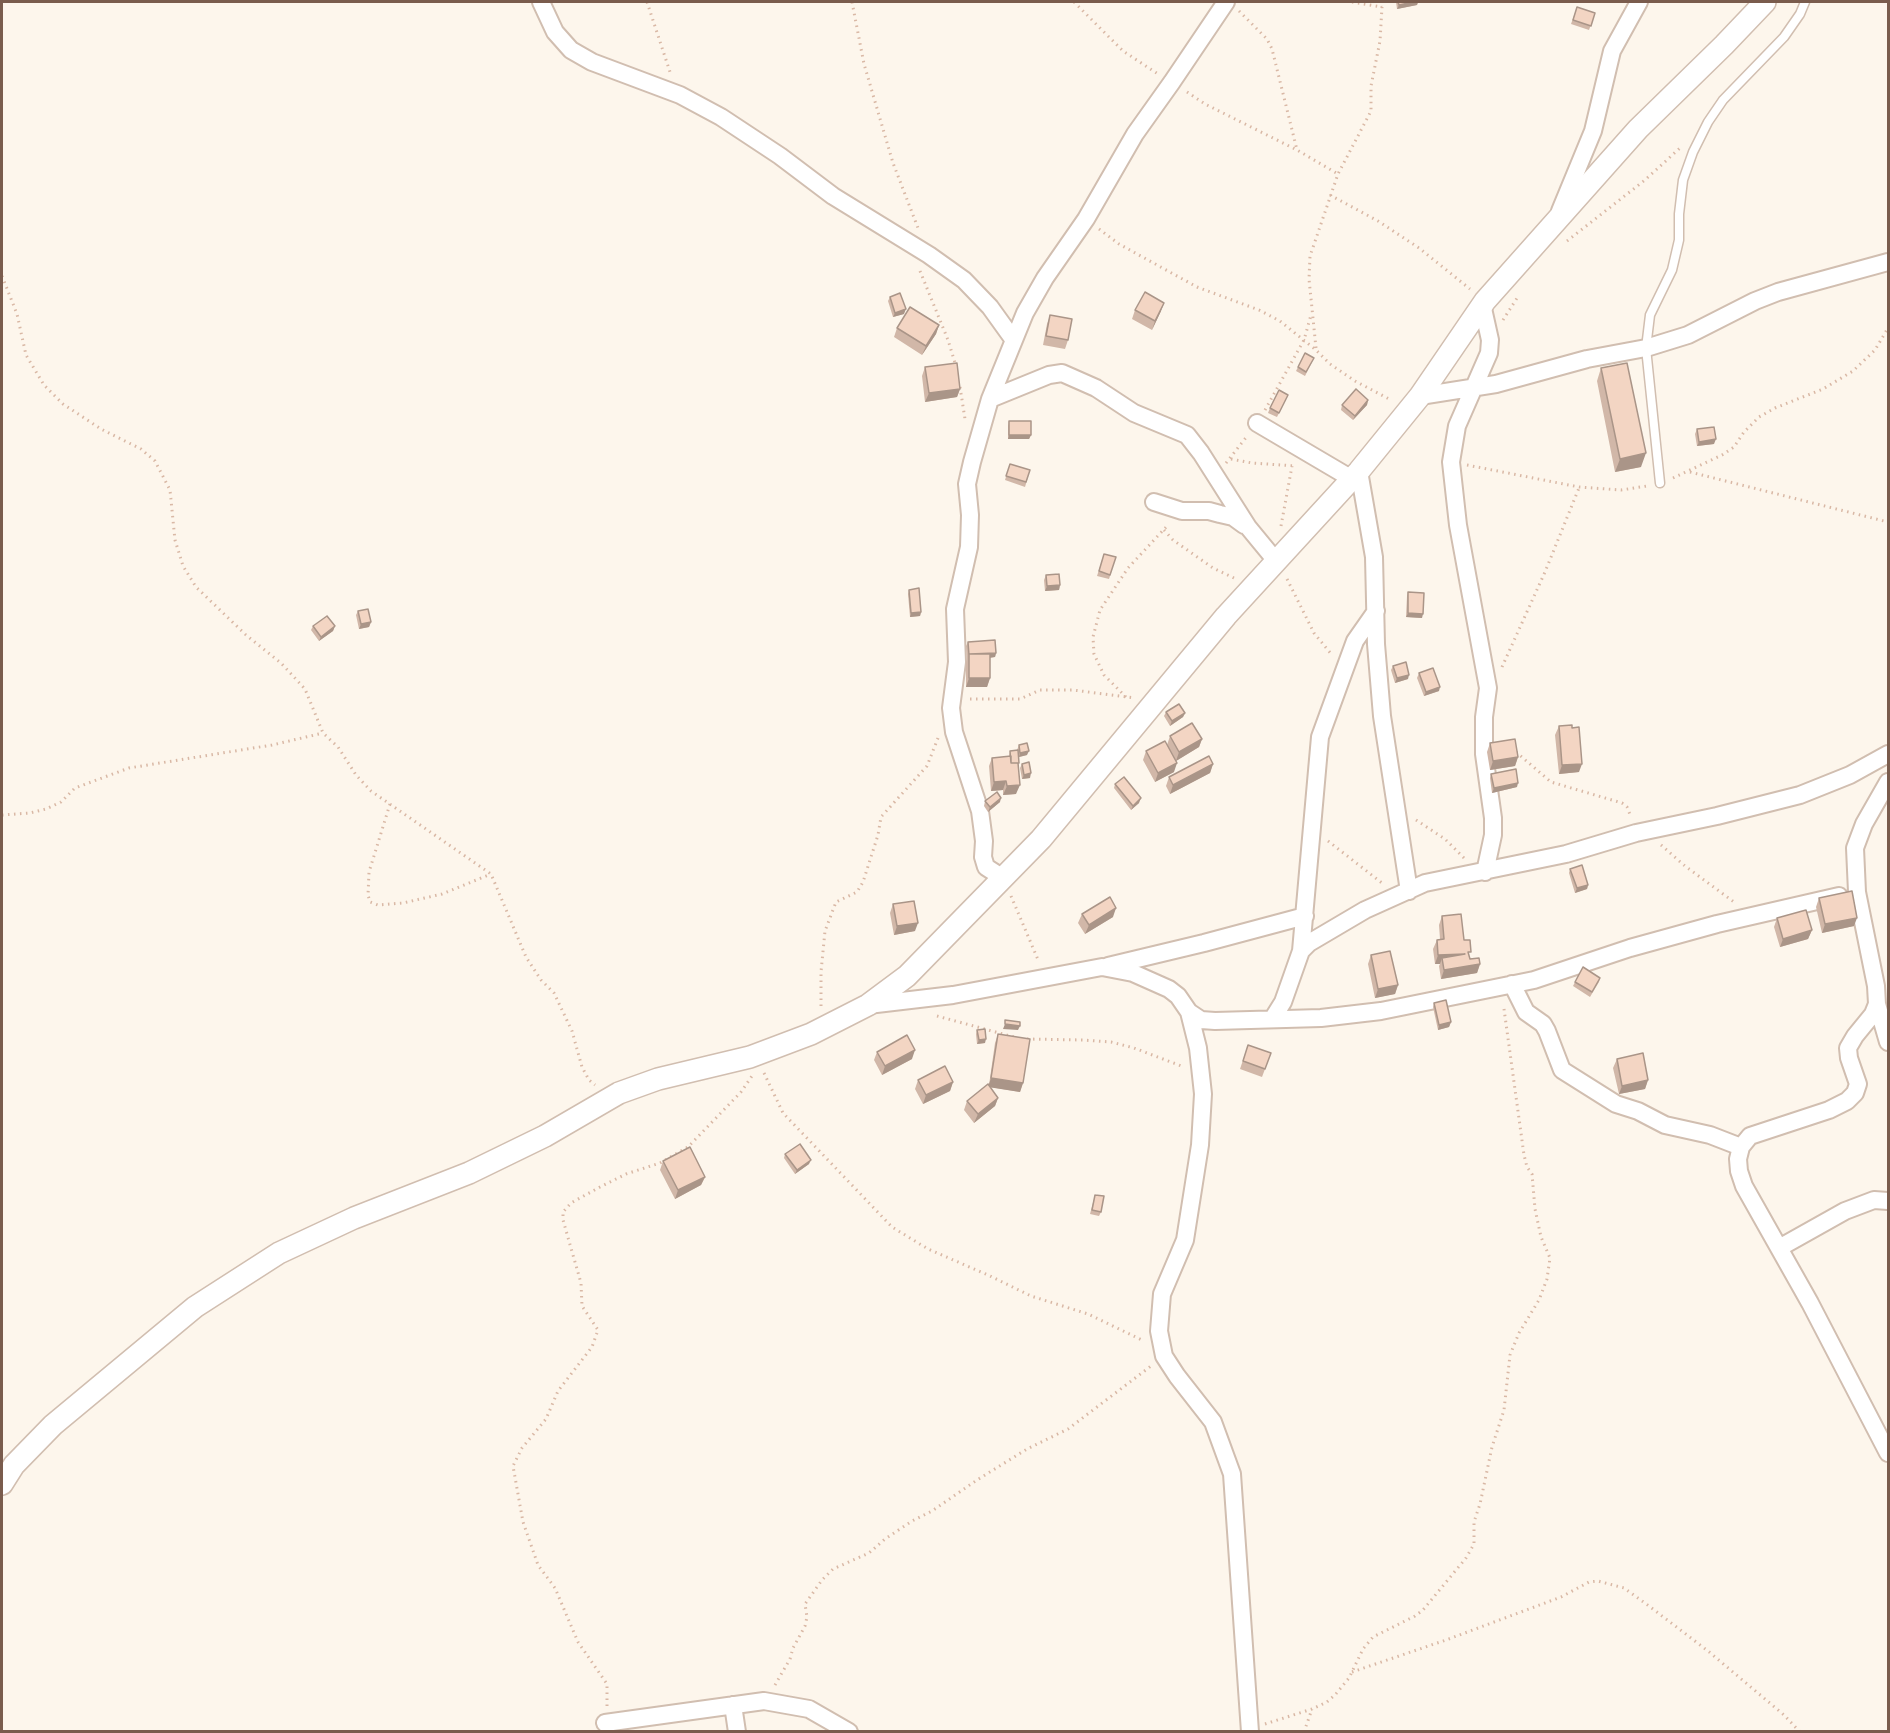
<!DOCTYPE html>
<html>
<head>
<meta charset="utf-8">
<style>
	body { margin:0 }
	#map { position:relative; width:1890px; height:1733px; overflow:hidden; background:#fdf6ec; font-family:Arial,sans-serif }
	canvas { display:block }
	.frame { position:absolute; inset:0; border:3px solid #7a5c4d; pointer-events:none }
</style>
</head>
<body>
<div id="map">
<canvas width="1890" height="1733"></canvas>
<div class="frame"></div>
</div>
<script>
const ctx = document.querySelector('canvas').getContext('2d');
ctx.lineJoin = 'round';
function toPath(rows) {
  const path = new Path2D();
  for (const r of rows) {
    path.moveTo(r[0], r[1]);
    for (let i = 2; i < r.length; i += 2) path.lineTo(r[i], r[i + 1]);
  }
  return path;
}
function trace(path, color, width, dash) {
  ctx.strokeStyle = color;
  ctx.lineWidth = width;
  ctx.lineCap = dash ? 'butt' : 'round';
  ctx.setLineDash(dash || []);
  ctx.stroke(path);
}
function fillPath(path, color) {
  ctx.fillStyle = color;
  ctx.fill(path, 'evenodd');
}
const service = toPath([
	[1660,483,1646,348,1650,315,1672,270,1679,240,1679,214,1683,180,1693,152,1708,122,1723,100,1784,37,1800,14,1805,2]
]);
const minor = toPath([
	[541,2,555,32,571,50,592,62,680,95,721,117,780,156,833,196,929,255,964,280,990,307,1013,339],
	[1560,211,1593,131,1612,51,1639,2],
	[1482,304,1490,340,1489,353,1457,426,1451,462,1458,525,1488,688,1484,717,1484,754,1493,818,1493,835,1485,872],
	[1420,396,1496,384,1587,359,1646,348,1688,335,1755,301,1778,292,1888,262],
	[990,399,1049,375,1062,373,1096,388,1134,413,1187,435,1201,453,1248,527,1276,561],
	[1257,423,1352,479],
	[1359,471,1374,557,1376,644,1382,716,1409,891],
	[1154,502,1182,511,1209,511,1220,514,1233,517,1244,525],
	[1888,782,1864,824,1855,848,1857,892,1876,986,1877,1004,1873,1014,1855,1036,1848,1048,1849,1058,1858,1084,1855,1093,1847,1101,1829,1110,1750,1136,1741,1147,1738,1159,1739,1171,1744,1186,1810,1303,1888,1453],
	[1003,878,986,867,983,857,984,841,980,811,954,732,951,708,957,662,955,609,969,547,970,515,967,484,972,462,990,399,1025,313,1045,278,1086,219,1135,134,1172,82,1226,2],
	[1301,951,1320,737,1355,641,1376,611],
	[1108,966,1204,943,1305,916],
	[1512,984,1526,1012,1543,1024,1547,1031,1562,1070,1616,1104,1638,1111,1665,1125,1710,1135,1741,1147],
	[1877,1004,1888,1042],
	[868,1005,953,995,1102,967,1133,973,1169,989,1178,996,1189,1012,1198,1048,1203,1094,1200,1145,1185,1240,1162,1294,1159,1331,1164,1356,1177,1376,1213,1422,1232,1474,1250,1732],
	[1189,1012,1201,1020,1215,1021,1321,1018,1381,1011,1534,980,1630,948,1717,924,1839,896],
	[1273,1018,1283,1002,1301,951,1309,943,1365,910,1425,883,1566,854,1636,833,1717,816,1800,795,1850,775,1888,754],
	[1779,1248,1845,1211,1874,1200,1888,1201],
	[733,1705,737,1732],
	[605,1723,764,1701,809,1709,849,1732]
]);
const tertiary = toPath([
	[2,1484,14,1465,53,1425,195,1307,279,1253,354,1218,469,1173,545,1136,619,1093,658,1079,750,1057,811,1034,868,1005,907,976,1041,839,1226,616,1359,471,1420,396,1485,301,1638,129,1724,45,1765,2]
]);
trace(service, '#d1beb0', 11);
trace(minor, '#d1beb0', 20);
trace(tertiary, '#d1beb0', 24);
trace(toPath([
	[647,2,670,72],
	[852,2,864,64,893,163,918,228],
	[1074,2,1123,51,1158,74],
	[1352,2,1382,7],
	[1239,11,1267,39,1272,49,1297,150],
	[1187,92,1205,104,1297,150,1338,174],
	[1330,195,1378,221,1419,248,1470,289],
	[1099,229,1119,244,1197,287,1259,310,1280,321,1316,350,1330,364,1355,381,1391,400],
	[1567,241,1645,180,1680,148],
	[920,271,948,340,956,366],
	[2,276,17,314,26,355,44,385,63,404,101,429,141,449,155,461,170,490,175,540,183,566,196,587,246,635,281,663,305,689,323,733,338,747,356,775,371,791,491,874,526,957,541,980,554,993,572,1031,582,1067,589,1080,595,1085],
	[1503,320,1519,295],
	[1316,348,1309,279,1310,256,1338,174,1371,111,1371,86,1380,41,1382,7,1384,2],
	[960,387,965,419],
	[1265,410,1304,340,1311,315],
	[1231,459,1252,463,1296,466],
	[1226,463,1248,435],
	[1467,465,1579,487,1621,490,1647,486],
	[1690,472,1888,522],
	[1673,478,1722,455,1734,447,1744,432,1759,417,1775,408,1823,389,1853,371,1875,350,1888,328],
	[1281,526,1292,466],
	[1164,530,1173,540,1213,568,1234,578],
	[1287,579,1314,633,1332,655],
	[1502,667,1545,572,1579,488],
	[1126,697,1104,675,1094,654,1093,637,1100,610,1128,568,1168,525],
	[970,699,1020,699,1040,690,1073,690,1135,698],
	[1516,752,1551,782,1622,803,1627,807,1631,817],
	[390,804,369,872,368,895,370,902,378,905,403,903,442,894,491,874],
	[2,815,30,813,46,809,61,802,75,788,129,768,272,745,323,733],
	[1416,820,1445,839,1465,859],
	[1328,841,1382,883],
	[1661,845,1685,866,1734,902],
	[1011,896,1039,962],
	[821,1006,821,972,825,931,836,902,857,892,863,882,878,835,881,817,927,766,938,738],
	[937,1016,1014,1037],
	[1027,1039,1083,1040,1111,1042,1134,1048,1184,1067],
	[764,1073,783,1113,892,1227,928,1249,988,1275,1031,1296,1088,1314,1144,1341],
	[1352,1672,1446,1640,1561,1597,1589,1582,1598,1581,1624,1588,1649,1606,1708,1651,1784,1715,1800,1732],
	[775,1685,790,1659,793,1648,805,1626,807,1617,805,1604,822,1580,833,1569,869,1553,885,1539,912,1521,932,1511,977,1480,1027,1449,1068,1429,1151,1366],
	[607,1706,607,1684,578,1642,555,1588,538,1565,523,1522,513,1466,522,1448,546,1419,558,1391,592,1347,598,1330,582,1306,581,1283,563,1220,563,1212,571,1203,600,1187,626,1174,660,1163,688,1147,741,1092,752,1076],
	[1265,1724,1312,1709,1327,1702,1335,1695,1349,1678,1363,1649,1373,1637,1415,1616,1423,1610,1466,1558,1474,1544,1474,1522,1480,1504,1492,1447,1504,1410,1510,1355,1519,1333,1539,1300,1547,1279,1550,1258,1541,1237,1535,1209,1532,1174,1527,1167,1524,1155,1504,1009],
	[1304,1732,1312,1709]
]), '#d9b8a5', 3, [1.5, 4.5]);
trace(service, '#fff', 8);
trace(minor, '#fff', 16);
trace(tertiary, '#fff', 21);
fillPath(toPath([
	[1396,2,1418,2,1417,5,1397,9],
	[1577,7,1595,13,1589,30,1571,24],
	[890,297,904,314,893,317,888,301],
	[1135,310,1161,311,1152,330,1132,319],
	[1050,315,1068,340,1065,349,1043,345,1047,324],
	[939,325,936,334,922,355,894,337,897,328],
	[1312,362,1305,376,1296,371,1298,367],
	[925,367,960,389,957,397,925,402,922,376],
	[1601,368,1641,467,1615,472,1597,381],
	[1288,395,1277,417,1268,413,1270,408],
	[1368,400,1367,405,1353,420,1341,410,1342,405],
	[1009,421,1031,435,1029,439,1008,439,1008,426],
	[1697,429,1714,444,1697,446,1695,434],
	[1010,464,1030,470,1025,487,1005,480],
	[1104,554,1116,557,1109,579,1097,576],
	[1046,575,1060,585,1059,590,1045,591,1044,580],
	[909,590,921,612,920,616,910,617,908,594],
	[1408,592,1422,618,1406,617,1407,596],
	[358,611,371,622,369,627,359,629,356,615],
	[313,626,335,626,333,631,319,641,311,630],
	[968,642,996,653,995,657,990,658,990,678,987,687,966,687,966,663,967,659,966,646],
	[1393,666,1408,679,1395,683,1391,670],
	[1419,673,1439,691,1424,696,1417,678],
	[1166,712,1185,713,1183,717,1170,726,1164,716],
	[1559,726,1579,772,1559,774,1555,735],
	[1170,736,1202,739,1199,747,1176,761,1171,753,1174,772,1155,782,1143,760,1146,751,1167,745],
	[1490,743,1518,757,1515,766,1490,770,1487,752],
	[1019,745,1027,755,1019,757,1016,794,1003,795,1003,790,991,791,989,766,992,758,1009,756,1010,751,1017,750],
	[1022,764,1030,778,1022,779,1020,768],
	[1213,764,1210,773,1170,794,1166,786,1169,777],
	[1491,774,1517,787,1492,793,1490,778],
	[1115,784,1139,803,1131,810,1114,788],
	[985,801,1000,802,988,812,984,806],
	[1570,869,1588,885,1587,889,1575,893,1569,873],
	[1819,898,1854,926,1822,933,1816,907],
	[893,904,915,931,894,935,890,913],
	[1082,914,1113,917,1085,934,1078,923],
	[1442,916,1464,940,1470,959,1480,964,1477,973,1441,979,1439,966,1440,964,1435,964,1433,949,1437,940,1440,939,1439,925],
	[1777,918,1812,930,1808,939,1780,947,1774,927],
	[1371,955,1398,985,1395,994,1375,998,1368,964],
	[1600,978,1599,982,1590,997,1573,986,1575,982],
	[1434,1003,1451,1022,1449,1027,1438,1030,1433,1007],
	[977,1030,985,1043,977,1044,976,1034],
	[998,1034,1023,1083,1020,1092,990,1087,998,1098,995,1106,974,1123,964,1110,967,1101,989,1085,995,1043],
	[1248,1045,1271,1053,1262,1077,1240,1069],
	[877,1052,912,1059,882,1075,874,1060],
	[1617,1059,1648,1080,1645,1089,1619,1094,1613,1068],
	[918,1080,953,1082,950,1091,923,1104,915,1089],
	[785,1154,809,1164,795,1174,784,1158],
	[663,1161,705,1177,701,1185,675,1199,660,1170],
	[1095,1195,1101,1212,1099,1216,1090,1214]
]), '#d1b7a8');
fillPath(toPath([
	[1413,2,1418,2,1417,5,1397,9,1399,5],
	[1164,303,1161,311,1152,330,1155,321],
	[906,309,904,314,893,317,895,313],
	[939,325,936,334,922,355,926,346],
	[960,389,957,397,925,402,929,393],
	[1368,400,1367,405,1353,420,1355,416],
	[1009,435,1031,435,1029,439,1008,439],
	[1716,439,1714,444,1697,446,1699,442],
	[1646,453,1641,467,1615,472,1620,459],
	[1060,585,1059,590,1045,591,1047,586],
	[921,612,920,616,910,617,911,613],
	[1408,613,1423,614,1422,618,1406,617],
	[371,622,369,627,359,629,361,624],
	[335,626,333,631,319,641,321,637],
	[996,653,995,657,969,660,969,655],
	[1409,675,1408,679,1395,683,1397,678],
	[969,678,990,678,987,687,966,687],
	[1440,687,1439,691,1424,696,1426,692],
	[1185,713,1183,717,1170,726,1172,721],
	[1202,739,1199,747,1176,761,1179,752],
	[1029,751,1027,755,1019,757,1020,753],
	[1518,757,1515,766,1490,770,1493,761],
	[1177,763,1174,772,1155,782,1158,773],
	[1213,764,1210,773,1170,794,1173,785],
	[1582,764,1579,772,1559,774,1562,765],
	[1031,773,1030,778,1022,779,1024,775],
	[1006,781,1003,790,991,791,994,782],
	[1518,783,1517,787,1492,793,1494,788],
	[1020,785,1016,794,1003,795,1007,786],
	[1001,798,1000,802,988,812,990,807],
	[1141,798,1139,803,1131,810,1133,806],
	[1588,885,1587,889,1575,893,1577,888],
	[1116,908,1113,917,1085,934,1089,925],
	[1857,918,1854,926,1822,933,1825,924],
	[918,923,915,931,894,935,897,926],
	[1812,930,1808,939,1780,947,1783,939],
	[1465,954,1442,958,1440,964,1435,964,1438,955],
	[1480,964,1477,973,1441,979,1444,970],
	[1398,985,1395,994,1375,998,1378,989],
	[1451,1022,1449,1027,1438,1030,1439,1025],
	[1005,1024,1020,1026,1018,1030,1003,1029],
	[986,1039,985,1043,977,1044,979,1040],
	[915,1050,912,1059,882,1075,885,1066],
	[991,1078,1023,1083,1020,1092,988,1087],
	[1648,1080,1645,1089,1619,1094,1622,1086],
	[953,1082,950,1091,923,1104,926,1095],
	[998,1098,995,1106,974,1123,978,1114],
	[811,1160,809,1164,795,1174,797,1170],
	[705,1177,701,1185,675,1199,678,1190]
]), '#aa9588');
const building = toPath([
	[1398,2,1413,2,1399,5,1398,2],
	[1577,7,1595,13,1591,26,1573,20,1577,7],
	[1145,292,1164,303,1155,321,1135,310,1145,292],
	[900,293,906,309,895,313,890,297,900,293],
	[910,307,939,325,926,346,897,328,910,307],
	[1050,315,1072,319,1068,340,1046,336,1050,315],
	[1305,353,1314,358,1306,372,1298,367,1305,353],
	[957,363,960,389,929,393,925,367,957,363],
	[1627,363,1646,453,1620,459,1601,368,1627,363],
	[1356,389,1368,400,1355,416,1342,405,1356,389],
	[1279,390,1288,395,1279,413,1270,408,1279,390],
	[1009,421,1031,421,1031,435,1009,435,1009,421],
	[1714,427,1716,439,1699,442,1697,429,1714,427],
	[1010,464,1030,470,1026,482,1006,476,1010,464],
	[1104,554,1116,557,1110,575,1099,571,1104,554],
	[1059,574,1060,585,1047,586,1046,575,1059,574],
	[919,588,921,612,911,613,909,590,919,588],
	[1408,592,1424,593,1423,614,1408,613,1408,592],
	[368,609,371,622,361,624,358,611,368,609],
	[327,616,335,626,321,637,313,626,327,616],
	[995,640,996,653,969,654,969,655,968,642,995,640],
	[969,654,990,654,990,678,969,678,969,654],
	[1406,662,1409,675,1397,678,1393,666,1406,662],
	[1433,668,1440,687,1426,692,1419,673,1433,668],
	[1179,704,1185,713,1172,721,1166,712,1179,704],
	[1192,723,1202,739,1179,752,1170,736,1192,723],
	[1572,725,1572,728,1579,727,1582,764,1562,765,1559,726,1572,725],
	[1515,739,1518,757,1493,761,1490,743,1515,739],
	[1165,741,1177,763,1158,773,1146,751,1165,741],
	[1027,743,1029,751,1020,753,1019,745,1027,743],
	[1018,750,1019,763,1011,763,1010,751,1018,750],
	[1011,756,1011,763,1018,763,1020,785,1007,786,1006,781,994,782,992,758,1011,756],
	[1209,756,1213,764,1173,785,1169,777,1209,756],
	[1029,762,1031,773,1024,775,1022,764,1029,762],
	[1516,769,1518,783,1494,788,1491,774,1516,769],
	[1124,777,1141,798,1133,806,1115,784,1124,777],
	[997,792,1001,798,990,807,985,801,997,792],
	[1582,865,1588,885,1577,888,1570,869,1582,865],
	[1852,891,1857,918,1825,924,1819,898,1852,891],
	[1110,897,1116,908,1089,925,1082,914,1110,897],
	[914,901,918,923,897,926,893,904,914,901],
	[1806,910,1812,930,1783,939,1777,918,1806,910],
	[1461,914,1464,940,1470,940,1471,952,1468,952,1470,959,1479,958,1480,964,1444,970,1442,958,1465,954,1438,955,1437,940,1444,939,1442,916,1461,914],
	[1390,951,1398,985,1378,989,1371,955,1390,951],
	[1583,967,1600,978,1592,992,1575,982,1583,967],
	[1446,1000,1451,1022,1439,1025,1434,1003,1446,1000],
	[1005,1020,1020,1022,1020,1026,1005,1024,1005,1020],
	[985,1029,986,1039,979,1040,977,1030,985,1029],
	[998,1034,1030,1039,1023,1083,991,1078,998,1034],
	[907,1035,915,1050,885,1066,877,1052,907,1035],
	[1248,1045,1271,1053,1265,1069,1243,1061,1248,1045],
	[1643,1053,1648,1080,1622,1086,1617,1059,1643,1053],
	[945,1066,953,1082,926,1095,918,1080,945,1066],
	[988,1084,998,1098,978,1114,967,1101,988,1084],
	[800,1144,811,1160,797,1170,785,1154,800,1144],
	[690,1147,705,1177,678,1190,663,1161,690,1147],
	[1095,1195,1104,1196,1101,1212,1092,1210,1095,1195]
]);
fillPath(building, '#f3d5c3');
trace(building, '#aa9588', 1.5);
</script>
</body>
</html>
